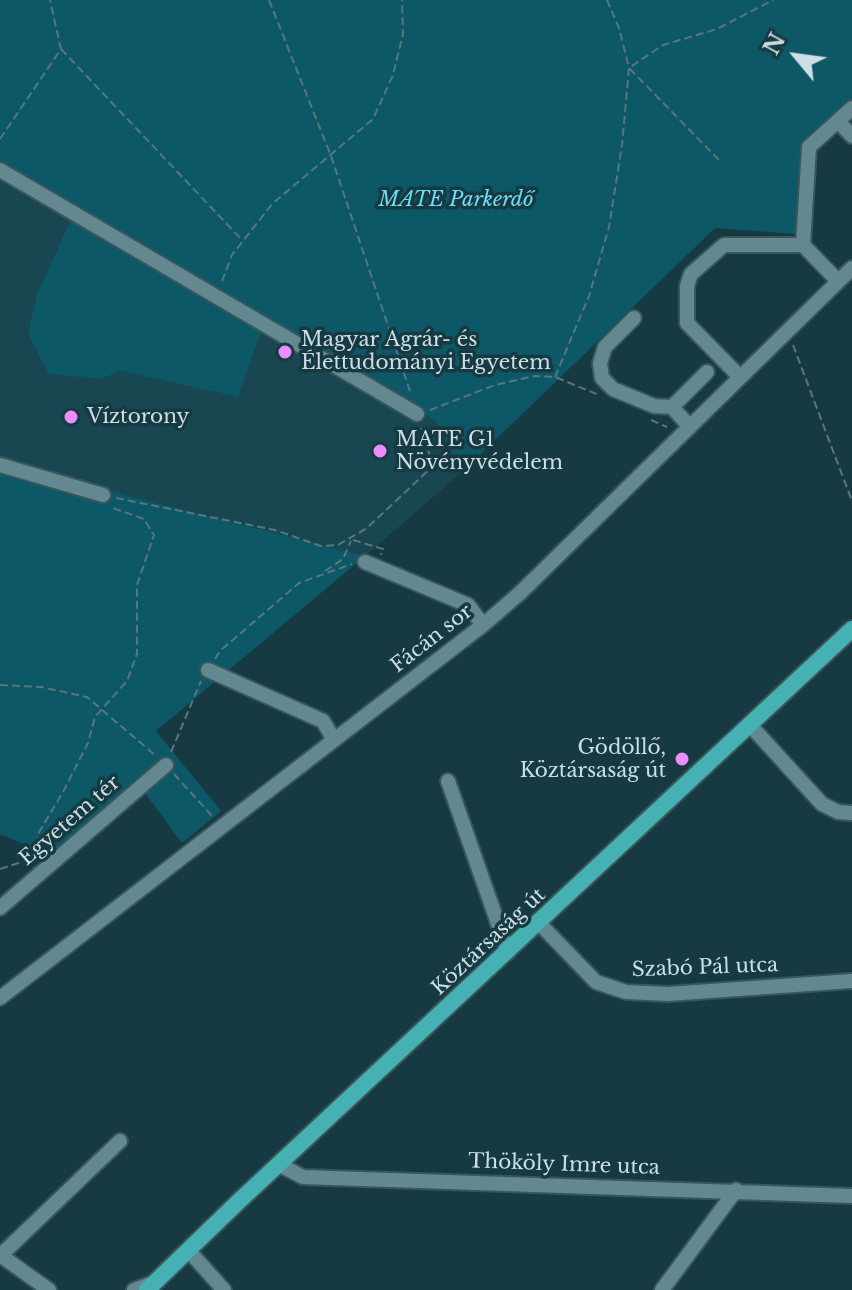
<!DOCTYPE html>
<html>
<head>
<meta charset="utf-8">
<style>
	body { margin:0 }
	#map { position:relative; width:852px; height:1290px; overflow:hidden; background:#173a42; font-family:"Libre Baskerville",serif }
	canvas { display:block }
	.north { position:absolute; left:756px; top:16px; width:80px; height:80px; -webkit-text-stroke:6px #173a42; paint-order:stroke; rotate:299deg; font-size:22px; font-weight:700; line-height:32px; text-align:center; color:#ccdfe4 }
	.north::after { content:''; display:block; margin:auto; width:28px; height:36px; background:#ccdfe4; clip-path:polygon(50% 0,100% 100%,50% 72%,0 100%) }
</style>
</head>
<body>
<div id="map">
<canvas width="852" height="1290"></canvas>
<div class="north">N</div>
</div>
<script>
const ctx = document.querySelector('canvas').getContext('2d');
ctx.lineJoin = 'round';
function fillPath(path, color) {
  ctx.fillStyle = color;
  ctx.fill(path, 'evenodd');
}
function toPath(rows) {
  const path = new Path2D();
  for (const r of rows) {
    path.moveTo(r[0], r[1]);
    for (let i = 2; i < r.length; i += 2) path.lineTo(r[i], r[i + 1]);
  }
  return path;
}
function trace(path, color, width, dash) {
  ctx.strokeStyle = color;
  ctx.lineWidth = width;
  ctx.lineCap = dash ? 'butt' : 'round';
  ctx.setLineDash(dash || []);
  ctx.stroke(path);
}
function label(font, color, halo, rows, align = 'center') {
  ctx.font = font + ' "Libre Baskerville",serif';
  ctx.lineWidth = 7;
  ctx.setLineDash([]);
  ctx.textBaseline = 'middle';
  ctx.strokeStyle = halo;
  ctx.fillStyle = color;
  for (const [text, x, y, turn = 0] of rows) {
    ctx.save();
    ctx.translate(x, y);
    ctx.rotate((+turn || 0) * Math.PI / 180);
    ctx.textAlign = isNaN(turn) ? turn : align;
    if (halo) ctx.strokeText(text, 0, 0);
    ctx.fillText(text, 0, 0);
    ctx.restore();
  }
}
fillPath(toPath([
	[0,166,74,212,37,294,101,379,121,371,238,396,263,323,436,421,461,473,365,556,0,463]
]), '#184751');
fillPath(toPath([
	[0,0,852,0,852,98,805,140,796,234,715,228,461,473,436,421,264,323,238,397,121,371,101,379,49,374,28,334,37,294,74,212,0,166],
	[0,463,365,556,156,731,221,811,182,843,139,785,55,857,0,834]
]), '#0c5866');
const minor = toPath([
	[838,121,852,136],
	[0,170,417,414],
	[803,245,809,147,852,108],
	[634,318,605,347,600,363,602,378,613,389,654,406,672,407,690,427],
	[740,377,687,323,687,286,691,274,724,245,803,245,838,281],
	[672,407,707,372],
	[0,465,103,495],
	[365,562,468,605,483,625],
	[208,670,323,721,334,740],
	[750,725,822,804,838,812,852,813],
	[448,781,508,952],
	[0,908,166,765],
	[539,923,596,982,626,992,668,994,852,981],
	[0,998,483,625,520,593,852,268],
	[278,1164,303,1177,852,1196],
	[188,1250,224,1290],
	[0,1255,49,1290],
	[0,1256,120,1141],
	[134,1290,153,1283],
	[662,1290,736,1190]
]);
const major = toPath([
	[147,1290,237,1203,852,629]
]);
trace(minor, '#39565d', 18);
trace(major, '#39565d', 20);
trace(toPath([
	[269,0,331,156,411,394],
	[61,49,242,240],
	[0,139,61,49,50,0],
	[719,160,629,68,663,45,717,29,773,0],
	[222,281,232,255,272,204,373,119,393,75,403,34,402,0],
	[793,345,852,501],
	[555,377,589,296,609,227,622,145,629,68,619,28,607,0],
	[430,410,495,385,534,376,555,377,599,395],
	[651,420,667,427],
	[116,498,275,530,321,546,338,545,367,528,433,466,421,427],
	[353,540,383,549,381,555],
	[325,571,343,559,351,541],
	[215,659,220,651,299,583,352,564],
	[0,685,41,687,87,697,156,756],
	[171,752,201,681],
	[174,774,213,817],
	[38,857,38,834,63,792,88,743,95,717,127,681,137,654,137,585,154,535,144,519,110,507],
	[0,869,37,857]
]), '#59767d', 2, [8, 4]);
trace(minor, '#638890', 14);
trace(major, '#46b1b2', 16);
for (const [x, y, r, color] of [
	[285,352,8,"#ea8dfd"],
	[71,417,8,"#ea8dfd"],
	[380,451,8,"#ea8dfd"],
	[682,759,8,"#ea8dfd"]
]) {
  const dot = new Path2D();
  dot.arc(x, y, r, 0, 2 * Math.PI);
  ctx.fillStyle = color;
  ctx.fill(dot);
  trace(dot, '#173a42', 3);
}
label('italic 20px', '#6cdef6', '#173a42', [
	["MATE Parkerdő",456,200]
]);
label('20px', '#ccdfe4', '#173a42', [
	["Magyar Agrár- és",301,340],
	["Élettudományi Egyetem",301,363],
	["Víztorony",87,417],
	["MATE G1",396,440],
	["Növényvédelem",396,463],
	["Gödöllő,",666,748,"right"],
	["Köztársaság út",666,771,"right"]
], 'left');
label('20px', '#ccdfe4', '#173a42', [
	["Fácán sor",432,639,-38],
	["Egyetem tér",70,821,-41],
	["Köztársaság út",489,942,-43],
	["Szabó Pál utca",705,968,-2],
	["Thököly Imre utca",564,1165,2]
]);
</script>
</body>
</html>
